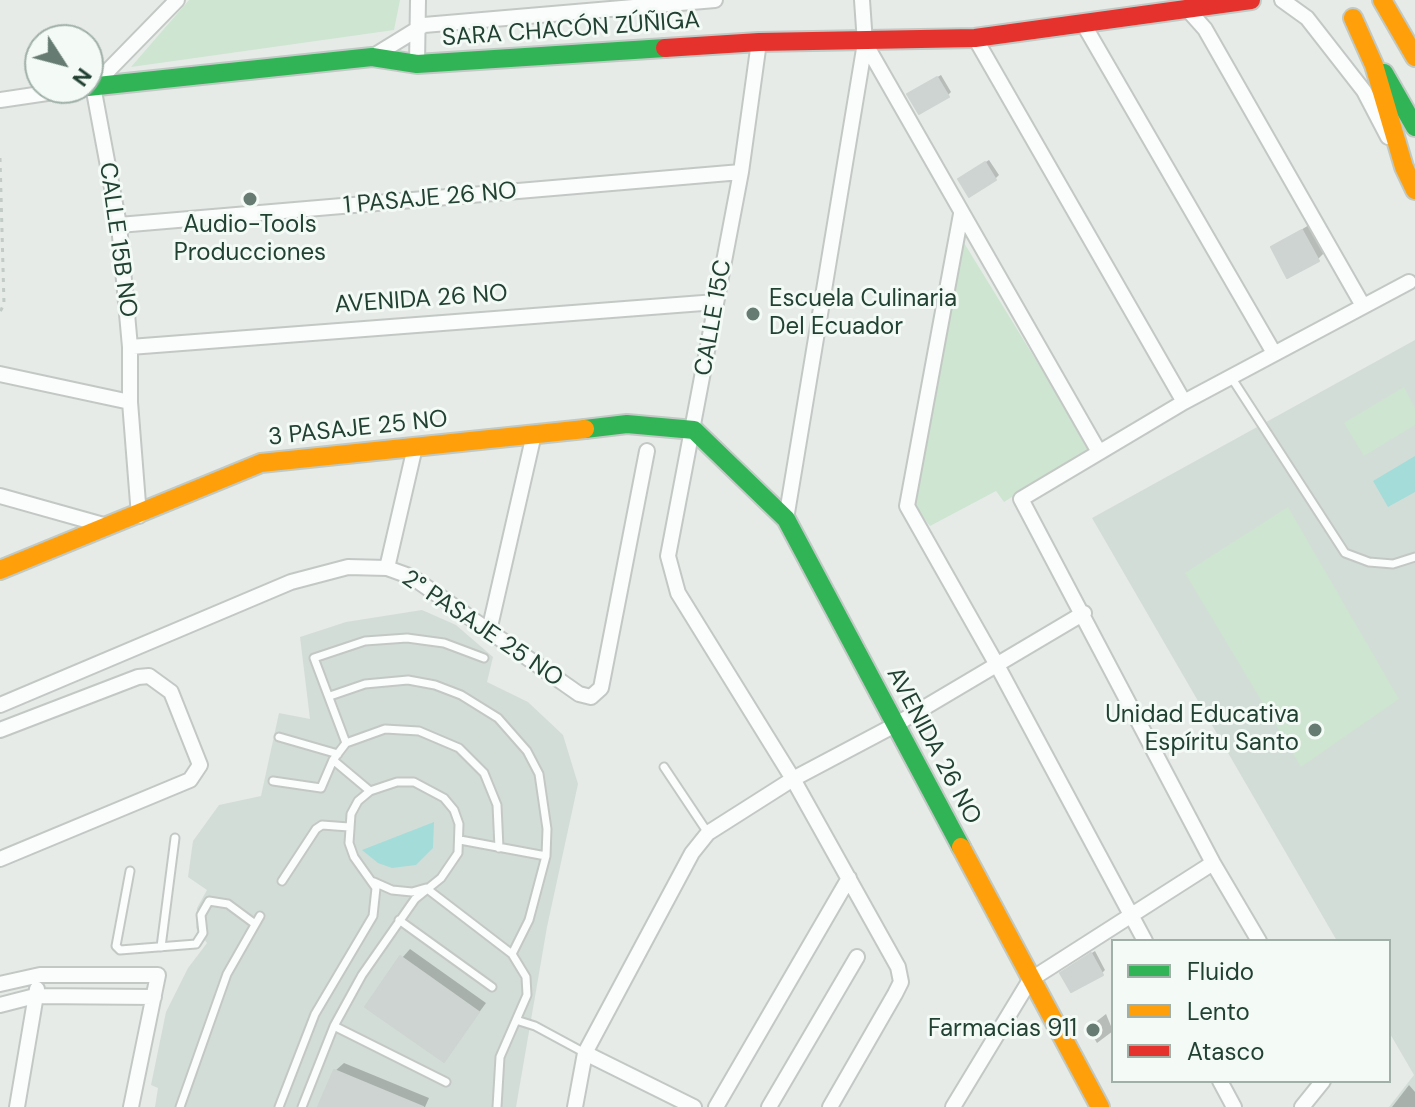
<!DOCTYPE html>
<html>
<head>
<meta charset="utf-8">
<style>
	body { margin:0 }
	#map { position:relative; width:1415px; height:1107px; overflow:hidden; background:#e6ebe8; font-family:"DM Sans",sans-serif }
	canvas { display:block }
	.legend { position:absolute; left:1111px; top:939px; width:280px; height:144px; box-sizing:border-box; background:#f4faf6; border:2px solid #a0b0a8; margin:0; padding:10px 14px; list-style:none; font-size:24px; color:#214133 }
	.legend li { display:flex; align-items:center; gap:16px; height:40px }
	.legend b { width:40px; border:2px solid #a0b0a8 }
	.north { position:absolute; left:24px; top:24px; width:80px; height:80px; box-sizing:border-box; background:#f4faf6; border:2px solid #a0b0a8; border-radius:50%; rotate:126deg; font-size:22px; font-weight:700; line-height:32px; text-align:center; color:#214133 }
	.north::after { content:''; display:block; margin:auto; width:28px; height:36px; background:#667c72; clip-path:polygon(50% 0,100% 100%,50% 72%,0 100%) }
</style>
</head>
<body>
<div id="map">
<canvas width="1415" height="1107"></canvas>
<ul class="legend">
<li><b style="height:10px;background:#30b455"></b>Fluido</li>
<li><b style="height:10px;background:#ff9f0a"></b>Lento</li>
<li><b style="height:10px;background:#e5322d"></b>Atasco</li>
</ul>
<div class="north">N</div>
</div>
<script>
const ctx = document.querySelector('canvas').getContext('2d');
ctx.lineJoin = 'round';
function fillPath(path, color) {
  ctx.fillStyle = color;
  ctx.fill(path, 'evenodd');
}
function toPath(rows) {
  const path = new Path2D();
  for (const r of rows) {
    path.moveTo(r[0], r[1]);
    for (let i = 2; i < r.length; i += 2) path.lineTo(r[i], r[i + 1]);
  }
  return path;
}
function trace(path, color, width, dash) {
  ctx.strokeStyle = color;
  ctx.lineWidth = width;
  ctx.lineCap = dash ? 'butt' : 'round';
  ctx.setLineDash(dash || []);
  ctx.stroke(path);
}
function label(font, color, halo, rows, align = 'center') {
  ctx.font = font + ' "DM Sans",sans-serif';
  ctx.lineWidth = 6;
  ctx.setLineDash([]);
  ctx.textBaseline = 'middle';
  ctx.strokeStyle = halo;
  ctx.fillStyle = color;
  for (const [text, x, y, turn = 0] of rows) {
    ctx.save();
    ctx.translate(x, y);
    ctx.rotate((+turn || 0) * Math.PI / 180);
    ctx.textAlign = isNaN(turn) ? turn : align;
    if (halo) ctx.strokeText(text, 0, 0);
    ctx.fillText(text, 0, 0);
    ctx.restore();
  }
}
fillPath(toPath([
	[1415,340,1415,1107,1389,1107,1414,1075,1389,1032,1389,941,1337,941,1092,518],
	[422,610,456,625,493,657,487,682,528,702,563,735,578,784,547,927,516,1107,155,1107,158,1088,151,1085,166,1012,188,968,207,943,196,928,197,908,207,890,188,877,193,841,219,805,261,796,279,713,310,719,300,637,346,622]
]), '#d3ddd7');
fillPath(toPath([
	[189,0,400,0,394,30,131,67],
	[961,238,1090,448,1004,502,996,491,930,526,914,506],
	[1404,387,1415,408,1415,425,1364,456,1344,423],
	[1288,507,1399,699,1301,767,1185,573]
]), '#cee5d1');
fillPath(toPath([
	[1415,456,1415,492,1388,507,1373,481],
	[434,822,433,848,416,865,392,868,378,863,362,850]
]), '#a4dcd9');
fillPath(toPath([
	[941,75,951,92,947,96,914,91],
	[989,160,999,175,995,179,964,176],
	[1309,225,1324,253,1318,259,1273,247],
	[410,949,486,1003,444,1060,402,958],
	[1095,951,1105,970,1102,973,1066,969],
	[1106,1014,1113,1031,1097,1043,1088,1028],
	[344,1063,429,1098,425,1107,320,1107,335,1071],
	[1409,1085,1415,1092,1415,1107,1392,1107]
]), '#0003');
const building = toPath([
	[937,77,949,97,919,114,907,94,937,77],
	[985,162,996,180,969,197,958,179,985,162],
	[1302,230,1319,261,1287,278,1271,247,1302,230],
	[1091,953,1103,975,1071,992,1060,973,1091,953],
	[400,956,479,1012,444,1062,365,1007,400,956],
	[334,1070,423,1107,318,1107,334,1070]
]);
fillPath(building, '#ced4d1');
trace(building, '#ced4d1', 2);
const lane = toPath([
	[1231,377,1345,553,1369,562,1393,564,1415,557],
	[330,696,365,684,408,680,435,685,461,695,498,718,527,751,539,774,547,829,546,856,529,920,512,954],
	[279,737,338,754],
	[346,743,314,658,365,641,407,638,444,643,484,658],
	[333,760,370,791],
	[664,767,708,833],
	[273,781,321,788,333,760,346,743,385,729,419,731,459,748,484,773,497,805,499,848],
	[460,840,546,856],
	[130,871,116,946,120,950,196,944,203,933,201,915,209,901,228,904,255,924],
	[282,881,316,829,322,825,349,827],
	[374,882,392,890,412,892,426,888,512,954,526,977,527,995,500,1057,497,1107],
	[399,920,492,987],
	[161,947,175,838],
	[516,1020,535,1026,585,1053],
	[334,1026,446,1082],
	[180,1107,227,974,260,916],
	[279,1107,315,1014,373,916,376,888,354,857,349,843,351,814,358,801,370,791,397,782,414,782,444,798,454,810,459,824,458,853,441,878,415,899,362,975,334,1026,302,1107]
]);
const street = toPath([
	[1282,0,1307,18,1364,91,1388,137],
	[1189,11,1205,29,1362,304],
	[1084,25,1274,353],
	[975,38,1184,402],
	[759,42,741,172,668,556,678,593,793,779,898,967,901,982,895,994,830,1107],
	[865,43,1099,452],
	[372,57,424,25,715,0],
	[417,64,418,0],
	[0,100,81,88],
	[961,214,907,506,997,665,1145,941],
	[119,225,741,172],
	[130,347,716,302],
	[0,374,130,402],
	[0,496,107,526],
	[139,516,130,402,130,347,119,225,93,86,177,0],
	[786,519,865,43,862,0],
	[387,568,415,447],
	[489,631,534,434],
	[0,705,291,582,348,567,387,568,412,577,579,694,591,697,601,688,647,451],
	[0,730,138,677,149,676,171,692,200,765,190,780,0,859],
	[1259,941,1213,863,1021,499,1184,402,1409,282],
	[0,984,40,975,158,975,131,1107],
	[0,1005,35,996,154,997],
	[585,1053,694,1107],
	[1220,1081,1234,1107],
	[17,1107,37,989],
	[575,1107,585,1053,692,853,708,833,793,779,895,725,1084,613],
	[716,1107,849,878],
	[769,1107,857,957],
	[953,1107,1030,980,1213,863],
	[1302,1107,1323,1081]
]);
const fast = toPath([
	[1384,73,1415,127],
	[88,87,372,57,417,64,665,48],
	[585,429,627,424,694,430,786,519,961,847]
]);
const slow = toPath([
	[1382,0,1415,57],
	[1353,18,1374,65,1404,167,1415,190],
	[0,570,261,463,585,429],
	[961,847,1100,1107]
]);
const jam = toPath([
	[665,48,759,42,975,38,1251,0]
]);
trace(lane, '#c3c8c5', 11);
trace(street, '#c3c8c5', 18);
trace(fast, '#c1c9c5', 22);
trace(slow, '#c1c9c5', 22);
trace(jam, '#c1c9c5', 22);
trace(toPath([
	[0,158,4,304,0,312]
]), '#c2cbc6', 3, [4, 6]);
trace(lane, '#fbfcfc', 7);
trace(street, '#fbfcfc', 14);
trace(fast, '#30b455', 18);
trace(slow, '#ff9f0a', 18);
trace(jam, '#e5322d', 18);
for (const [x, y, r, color] of [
	[250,199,8,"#667c72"],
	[753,314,8,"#667c72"],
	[1315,730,8,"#667c72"],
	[1093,1030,8,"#667c72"]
]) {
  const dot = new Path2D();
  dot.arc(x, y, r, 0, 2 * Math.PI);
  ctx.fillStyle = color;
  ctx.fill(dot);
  trace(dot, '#f4faf6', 3);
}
label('24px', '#214133', '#f4faf6', [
	["SARA CHACÓN ZÚÑIGA",571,30,-4],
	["1 PASAJE 26 NO",430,199,-5],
	["CALLE 15B NO",117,240,82],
	["AVENIDA 26 NO",421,300,-4],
	["CALLE 15C",714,318,-80],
	["3 PASAJE 25 NO",358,429,-6],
	["2° PASAJE 25 NO",482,629,34],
	["AVENIDA 26 NO",933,746,62]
]);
label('24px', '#214133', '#f4faf6', [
	["Audio-Tools",250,226,"center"],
	["Producciones",250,254,"center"],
	["Escuela Culinaria",769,300,"left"],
	["Del Ecuador",769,328,"left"],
	["Unidad Educativa",1299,716],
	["Espíritu Santo",1299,744],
	["Farmacias 911",1077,1030]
], 'right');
</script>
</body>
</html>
